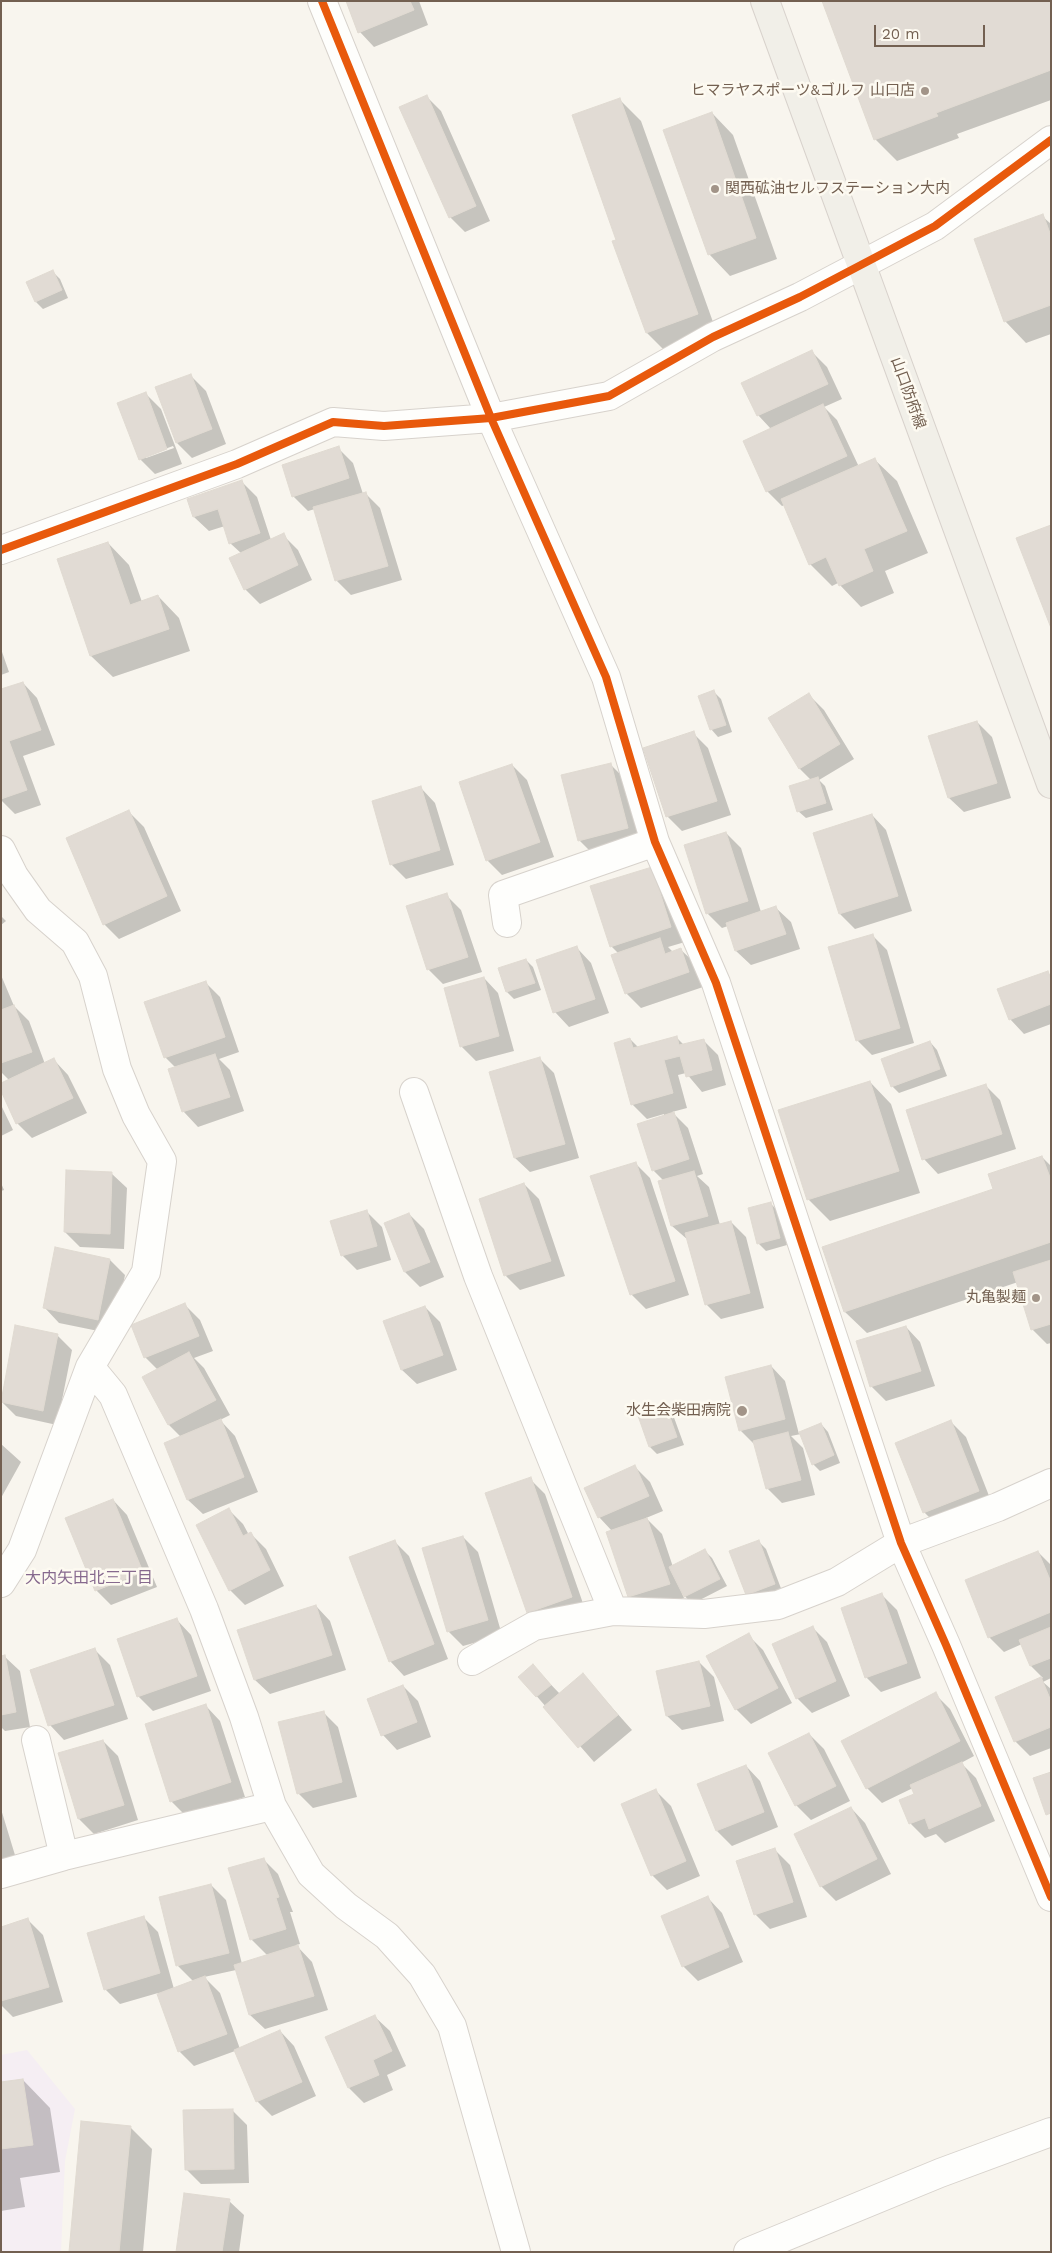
<!DOCTYPE html>
<html>
<head>
<meta charset="utf-8">
<style>
	body { margin:0 }
	#map { position:relative; width:1052px; height:2253px; overflow:hidden; background:#f8f5ee; font-family:"Work Sans",sans-serif }
	canvas { display:block }
	.frame { position:absolute; inset:0; border:2px solid #736051; pointer-events:none }
	.scale { position:absolute; left:874px; top:25px; width:111px; height:22px; box-sizing:border-box; border:2px solid #736051; border-top:0; padding-left:6px; font-size:15px; line-height:18px; white-space:nowrap; color:#736051; -webkit-text-stroke:4px #fdfaf1; paint-order:stroke }
</style>
</head>
<body>
<div id="map">
<canvas width="1052" height="2253"></canvas>
<div class="frame"></div>
<div class="scale">20 m</div>
</div>
<script>
const ctx = document.querySelector('canvas').getContext('2d');
ctx.lineJoin = 'round';
function fillPath(path, color) {
  ctx.fillStyle = color;
  ctx.fill(path, 'evenodd');
}
function toPath(rows) {
  const path = new Path2D();
  for (const r of rows) {
    path.moveTo(r[0], r[1]);
    for (let i = 2; i < r.length; i += 2) path.lineTo(r[i], r[i + 1]);
  }
  return path;
}
function trace(path, color, width, dash) {
  ctx.strokeStyle = color;
  ctx.lineWidth = width;
  ctx.lineCap = dash ? 'butt' : 'round';
  ctx.setLineDash(dash || []);
  ctx.stroke(path);
}
function label(font, color, halo, rows, align = 'center') {
  ctx.font = font + ' "Work Sans","Noto Sans JP",sans-serif';
  ctx.lineWidth = 5;
  ctx.setLineDash([]);
  ctx.textBaseline = 'middle';
  ctx.strokeStyle = halo;
  ctx.fillStyle = color;
  for (const [text, x, y, turn = 0] of rows) {
    ctx.save();
    ctx.translate(x, y);
    ctx.rotate((+turn || 0) * Math.PI / 180);
    ctx.textAlign = isNaN(turn) ? turn : align;
    if (halo) ctx.strokeText(text, 0, 0);
    ctx.fillText(text, 0, 0);
    ctx.restore();
  }
}
fillPath(toPath([
	[27,2050,75,2109,65,2161,61,2252,1,2252,1,2055]
]), '#f5eef3');
fillPath(toPath([
	[347,1,419,1,428,25,374,47,360,32],
	[1051,1,1051,100,957,134,959,138,897,161,875,139],
	[426,96,441,111,490,221,465,232,450,217],
	[620,100,641,121,718,336,668,354,647,333,618,241],
	[712,113,733,135,777,259,730,276,709,254],
	[1042,216,1051,224,1051,334,1026,343,1005,321],
	[53,272,60,279,68,298,43,309,36,302,28,283],
	[812,352,827,367,842,399,824,407,837,420,859,467,875,460,897,481,928,553,885,571,894,593,861,607,838,583,832,586,810,564,785,505,782,506,767,491,744,441,771,429,758,415],
	[191,376,206,391,226,444,192,458,177,443,157,388],
	[146,394,161,409,182,464,155,474,140,459],
	[173,446,174,448,146,458,146,456],
	[338,448,353,463,363,494,365,493,380,508,402,580,351,595,336,580,315,509,308,511,293,496],
	[242,482,257,497,271,540,283,535,298,550,312,580,260,604,245,589,242,554,230,543,225,526,209,531,194,517],
	[108,543,129,565,142,602,158,596,179,618,190,651,113,677,91,656,58,560],
	[1,649,9,672,1,675],
	[23,683,37,698,55,745,23,756,41,805,15,814,1,800,1,691],
	[714,692,721,699,732,732,718,737,711,729],
	[809,695,824,710,854,759,819,780,825,786,833,810,806,818,798,811,812,781,800,769,769,719],
	[977,722,992,737,1011,798,964,812,949,798],
	[693,733,708,748,731,815,682,831,667,816],
	[610,764,625,779,642,843,594,855,579,840],
	[512,765,527,780,554,857,502,875,487,860],
	[421,788,435,803,454,865,406,879,391,864],
	[129,812,144,827,181,911,119,939,104,924],
	[872,815,886,830,912,911,855,929,840,914,814,834],
	[726,833,741,848,761,912,776,908,791,922,800,949,751,965,736,951,728,926,722,928,707,913],
	[652,869,685,942,668,947,673,952,681,950,696,964,703,987,641,1008,626,993,619,954,611,946],
	[446,895,461,910,482,972,443,984,428,969],
	[1,916,6,921,1,925],
	[872,935,887,950,914,1043,872,1055,857,1040],
	[577,948,591,963,609,1013,569,1027,555,1012],
	[526,960,533,967,541,990,514,999,507,992],
	[1047,972,1051,976,1051,1024,1024,1034,1010,1019],
	[1,975,14,1006,29,1021,45,1064,54,1060,68,1075,87,1113,32,1138,17,1123,9,1080,1,1072],
	[484,978,498,993,514,1051,476,1061,461,1046],
	[205,982,220,997,239,1052,219,1059,230,1070,244,1111,198,1127,184,1112,169,1070,176,1068,166,1058,146,1003],
	[677,1038,684,1045,703,1040,718,1055,726,1085,702,1092,686,1073,678,1075,687,1108,672,1112,688,1128,703,1174,697,1176,709,1187,720,1225,731,1222,746,1237,764,1308,721,1319,706,1304,688,1240,672,1226,664,1181,653,1170,664,1114,647,1119,632,1104,630,1039,639,1048],
	[930,1042,937,1050,947,1076,899,1093,892,1086],
	[539,1058,554,1073,579,1158,530,1172,515,1158],
	[870,1082,891,1104,920,1193,830,1221,808,1199],
	[985,1085,1000,1100,1016,1149,938,1174,924,1159],
	[1,1105,13,1130,1,1136],
	[1042,1157,1051,1166,1051,1343,1047,1344,1032,1329,1018,1282,867,1333,845,1312,995,1190],
	[635,1163,650,1178,689,1295,646,1309,631,1294],
	[112,1174,127,1188,124,1249,80,1247,65,1232],
	[1,1183,4,1190,1,1191],
	[524,1184,539,1199,565,1276,520,1290,506,1276,480,1199],
	[770,1203,778,1211,787,1245,766,1251,758,1243],
	[367,1212,382,1227,391,1260,357,1270,342,1255],
	[409,1214,424,1229,444,1277,420,1287,405,1272,385,1224],
	[110,1260,125,1275,113,1334,59,1323,45,1308],
	[185,1305,200,1320,213,1351,194,1358,204,1368,230,1415,220,1420,235,1436,258,1492,203,1514,188,1500,165,1443,181,1437,169,1425,143,1378,158,1370,145,1357],
	[425,1307,440,1322,457,1370,417,1384,402,1370,385,1322],
	[16,1326,57,1335,72,1350,57,1425,16,1416,1,1401],
	[906,1327,920,1342,935,1386,886,1401,871,1386],
	[771,1366,785,1381,799,1434,821,1424,828,1432,840,1463,820,1471,813,1464,801,1434,791,1436,803,1448,815,1495,782,1503,767,1488,756,1446,740,1430],
	[665,1405,672,1412,684,1445,657,1454,650,1447],
	[951,1422,966,1437,993,1506,939,1527,924,1512],
	[1,1444,21,1462,1,1498],
	[635,1467,650,1482,663,1511,646,1518,662,1534,673,1567,705,1551,712,1558,727,1586,692,1604,682,1593,684,1598,644,1612,629,1597,607,1533,612,1531,599,1517],
	[530,1479,545,1494,586,1612,543,1627,528,1612],
	[113,1500,127,1515,157,1587,111,1605,96,1590],
	[229,1510,243,1524,249,1535,251,1534,266,1549,284,1586,245,1605,230,1590],
	[463,1537,478,1552,502,1635,463,1646,448,1631],
	[394,1541,409,1556,448,1659,404,1676,390,1661],
	[758,1541,766,1549,782,1591,755,1602,747,1595,731,1552],
	[1038,1552,1051,1565,1051,1678,1043,1682,1051,1689,1051,1748,1030,1756,1015,1741,996,1698,1043,1678,1031,1666,1022,1644,1004,1652,989,1637],
	[882,1595,897,1610,921,1678,881,1692,866,1677],
	[316,1606,330,1621,346,1670,270,1694,255,1680],
	[177,1620,191,1635,211,1691,153,1711,138,1696],
	[812,1627,827,1642,850,1696,812,1713,797,1698],
	[748,1635,763,1650,792,1703,751,1724,736,1709],
	[95,1650,110,1665,128,1719,64,1740,50,1725],
	[1,1657,5,1657,20,1671,30,1727,5,1731,1,1727],
	[699,1662,714,1677,724,1721,682,1730,667,1716],
	[533,1666,560,1694,583,1675,632,1730,594,1762,520,1677],
	[403,1686,418,1701,431,1737,397,1750,383,1735],
	[935,1694,950,1709,974,1756,961,1763,976,1778,995,1821,945,1843,936,1834,925,1838,911,1824,901,1801,916,1794,913,1788,882,1803,867,1788],
	[206,1706,220,1721,245,1797,186,1816,171,1801],
	[323,1712,338,1727,357,1797,313,1808,298,1793],
	[809,1734,824,1749,850,1801,811,1820,796,1805],
	[103,1741,118,1756,138,1820,94,1834,79,1819,60,1754],
	[746,1766,760,1781,778,1827,732,1846,717,1831,699,1785],
	[656,1791,671,1806,700,1876,667,1890,652,1875],
	[851,1808,865,1823,891,1874,836,1901,821,1886,796,1835],
	[1,1809,18,1865,1,1870],
	[775,1850,790,1865,807,1917,770,1929,755,1914],
	[263,1859,278,1874,293,1912,290,1912,300,1944,296,1945,312,1962,328,2010,265,2029,250,2015,236,1970,204,1977,220,1993,240,2049,280,2031,294,2046,316,2096,272,2116,257,2101,235,2051,194,2066,179,2051,158,1993,120,2004,105,1989,144,1918,158,1932,174,1989,194,1982,178,1966,211,1885,226,1900,242,1964,268,1956,251,1939],
	[708,1898,722,1913,743,1962,698,1981,683,1966],
	[28,1920,43,1935,63,2002,13,2017,1,2005,1,1928],
	[375,2017,390,2031,406,2066,387,2075,393,2090,364,2103,349,2088],
	[23,2080,50,2108,60,2172,20,2178,25,2207,1,2211,1,2083],
	[232,2110,247,2125,249,2183,201,2184,186,2169],
	[130,2127,152,2149,143,2252,71,2252],
	[229,2201,244,2215,239,2252,177,2252]
]), '#0003');
const building = toPath([
	[346,1,410,1,414,10,358,33,346,1],
	[822,1,1051,1,1051,70,936,113,938,116,874,140,822,1],
	[427,95,476,206,449,218,399,107,427,95],
	[620,98,698,314,646,333,612,241,616,240,572,115,620,98],
	[712,112,756,238,708,255,663,130,712,112],
	[1043,214,1051,236,1051,305,1004,322,974,239,1043,214],
	[53,270,62,290,35,302,26,282,53,270],
	[812,350,828,384,757,416,741,383,812,350],
	[191,374,212,429,176,443,155,387,191,374],
	[146,392,167,449,139,460,117,403,146,392],
	[823,404,847,456,766,492,743,441,823,404],
	[339,446,349,478,292,497,282,465,339,446],
	[875,458,907,531,864,549,873,571,839,586,826,557,809,565,781,499,875,458],
	[242,480,260,533,229,544,218,509,193,517,187,499,242,480],
	[366,492,388,566,335,581,313,507,366,492],
	[1051,525,1051,628,1016,538,1051,525],
	[284,533,298,565,244,590,229,558,284,533],
	[108,542,130,605,158,595,169,629,90,656,57,559,108,542],
	[23,682,41,730,9,741,27,790,1,799,1,689,23,682],
	[714,690,726,725,710,730,698,696,714,690],
	[809,693,840,744,799,769,768,718,809,693],
	[977,721,997,783,948,798,928,736,977,721],
	[694,731,717,801,666,817,643,748,694,731],
	[611,763,628,828,578,841,561,775,611,763],
	[512,764,540,842,486,861,459,782,512,764],
	[818,777,826,803,797,812,789,786,818,777],
	[421,786,440,850,390,865,372,801,421,786],
	[129,810,167,896,103,925,66,838,129,810],
	[872,814,898,896,839,914,813,833,872,814],
	[726,832,748,901,706,914,684,845,726,832],
	[652,867,671,927,610,947,590,886,652,867],
	[447,893,468,957,427,970,406,906,447,893],
	[776,906,786,934,735,951,726,923,776,906],
	[873,934,900,1028,856,1041,828,947,873,934],
	[660,938,665,954,681,948,689,972,625,994,611,955,660,938],
	[577,946,595,999,553,1013,536,960,577,946],
	[526,959,535,983,506,992,498,968,526,959],
	[1048,971,1051,979,1051,1004,1009,1020,997,989,1048,971],
	[484,977,499,1036,460,1047,444,988,484,977],
	[206,981,225,1037,164,1058,144,1002,206,981],
	[14,1005,32,1052,1,1063,1,1010,14,1005],
	[677,1036,679,1045,704,1039,712,1070,686,1077,680,1056,664,1060,673,1093,631,1105,614,1043,630,1038,633,1048,677,1036],
	[930,1041,940,1069,891,1087,881,1059,930,1041],
	[215,1054,230,1097,182,1112,168,1069,215,1054],
	[540,1057,565,1144,514,1158,489,1072,540,1057],
	[54,1058,73,1098,16,1124,1,1091,1,1083,54,1058],
	[870,1081,899,1171,807,1200,778,1110,870,1081],
	[986,1084,1002,1134,922,1160,906,1110,986,1084],
	[674,1112,689,1159,652,1171,637,1124,674,1112],
	[1042,1156,1051,1180,1051,1242,844,1312,822,1247,993,1189,988,1174,1042,1156],
	[636,1162,675,1281,630,1295,590,1176,636,1162],
	[66,1170,112,1172,110,1234,64,1232,66,1170],
	[694,1171,708,1216,671,1226,658,1181,694,1171],
	[524,1183,551,1261,504,1276,479,1199,524,1183],
	[771,1202,780,1238,757,1244,748,1208,771,1202],
	[367,1210,377,1246,341,1256,330,1221,367,1210],
	[409,1213,430,1262,404,1272,384,1223,409,1213],
	[731,1221,750,1293,705,1305,685,1233,731,1221],
	[55,1247,110,1259,98,1320,43,1308,55,1247],
	[1051,1260,1051,1324,1031,1330,1013,1272,1051,1260],
	[185,1303,199,1336,144,1358,131,1325,185,1303],
	[425,1306,443,1355,401,1370,383,1321,425,1306],
	[15,1325,58,1334,43,1411,1,1402,15,1325],
	[906,1326,921,1371,870,1387,856,1341,906,1326],
	[189,1352,216,1400,168,1425,142,1377,189,1352],
	[771,1365,785,1419,739,1431,725,1377,771,1365],
	[665,1403,677,1437,649,1447,637,1413,665,1403],
	[221,1419,244,1477,187,1500,164,1443,221,1419],
	[951,1420,979,1491,923,1513,895,1443,951,1420],
	[821,1423,834,1455,812,1465,799,1432,821,1423],
	[788,1432,801,1480,766,1489,753,1441,788,1432],
	[635,1465,649,1496,598,1518,584,1488,635,1465],
	[531,1477,572,1597,527,1613,485,1493,531,1477],
	[113,1499,143,1572,95,1591,65,1518,113,1499],
	[229,1508,243,1536,251,1532,270,1570,229,1591,196,1525,229,1508],
	[647,1518,670,1584,628,1597,606,1532,647,1518],
	[463,1536,488,1620,447,1632,422,1548,463,1536],
	[395,1540,434,1644,389,1662,349,1557,395,1540],
	[759,1540,775,1584,746,1595,729,1551,759,1540],
	[705,1549,720,1579,684,1597,669,1567,705,1549],
	[1038,1551,1051,1582,1051,1612,988,1638,965,1580,1038,1551],
	[882,1593,907,1663,865,1678,841,1608,882,1593],
	[316,1605,332,1655,254,1680,237,1630,316,1605],
	[177,1618,197,1676,137,1697,117,1639,177,1618],
	[813,1626,836,1681,796,1699,772,1644,813,1626],
	[1051,1627,1051,1658,1030,1666,1019,1640,1051,1627],
	[749,1633,778,1688,735,1710,706,1656,749,1633],
	[95,1648,114,1705,48,1726,30,1670,95,1648],
	[5,1655,16,1712,1,1715,1,1656,5,1655],
	[699,1661,710,1706,666,1716,656,1671,699,1661],
	[533,1664,551,1685,536,1697,518,1677,533,1664],
	[583,1673,618,1715,578,1748,543,1707,583,1673],
	[1041,1677,1051,1701,1051,1727,1014,1742,995,1697,1041,1677],
	[403,1685,417,1722,381,1736,367,1699,403,1685],
	[936,1692,960,1741,866,1789,841,1741,936,1692],
	[206,1704,231,1782,170,1802,145,1724,206,1704],
	[324,1711,342,1782,297,1794,278,1722,324,1711],
	[809,1733,836,1786,795,1806,768,1753,809,1733],
	[103,1740,124,1805,78,1819,58,1753,103,1740],
	[962,1762,981,1806,929,1829,925,1818,909,1824,899,1800,914,1794,910,1785,962,1762],
	[746,1765,764,1812,716,1831,697,1784,746,1765],
	[1051,1772,1051,1813,1046,1815,1033,1778,1051,1772],
	[656,1789,686,1861,651,1876,621,1804,656,1789],
	[851,1807,877,1859,820,1887,794,1834,851,1807],
	[775,1848,793,1902,754,1915,736,1861,775,1848],
	[264,1858,279,1897,276,1898,286,1929,250,1940,228,1868,264,1858],
	[211,1884,229,1953,176,1966,159,1897,211,1884],
	[708,1896,729,1947,682,1967,661,1916,708,1896],
	[144,1916,160,1973,104,1990,87,1933,144,1916],
	[28,1918,49,1987,1,2001,1,1927,28,1918],
	[298,1945,314,1996,249,2015,234,1965,298,1945],
	[205,1976,227,2034,178,2052,157,1994,205,1976],
	[375,2015,392,2051,373,2060,379,2075,348,2088,325,2037,375,2015],
	[280,2030,302,2082,256,2102,234,2050,280,2030],
	[23,2079,33,2145,1,2149,1,2082,23,2079],
	[233,2109,234,2169,185,2170,183,2110,233,2109],
	[81,2121,131,2126,119,2252,69,2252,81,2121],
	[184,2193,230,2199,222,2252,176,2252,184,2193]
]);
fillPath(building, '#e1dbd4');
trace(building, '#e0dad1', 1);
const minor = toPath([
	[322,1,491,418,606,677,655,842,716,983,901,1543,946,1645,1051,1897],
	[1,550,237,464,333,422,384,426,491,418,609,396,713,337,800,297,935,226,1051,140],
	[1,850,14,876,38,910,75,942,93,976,117,1069,136,1115,162,1161,146,1272,90,1367,22,1550,1,1583],
	[507,923,503,895,655,842],
	[414,1092,478,1276,613,1611],
	[90,1367,113,1395,204,1609,244,1717,272,1806,311,1874,346,1906,387,1936,422,1975,452,2026,516,2252],
	[472,1661,534,1626,613,1611,704,1614,778,1605,837,1582,901,1543,998,1507,1051,1483],
	[36,1740,64,1856],
	[1,1874,64,1856,272,1806],
	[748,2252,940,2173,1051,2132]
]);
const major = toPath([
	[765,1,1051,784]
]);
trace(minor, '#d7d2cc', 30);
trace(major, '#d8d2cc', 30);
trace(minor, '#fefefc', 28);
trace(major, '#f1efe8', 28);
trace(toPath([
	[322,1,491,418,606,677,655,842,716,983,901,1543,946,1645,1051,1897],
	[1,550,237,464,333,422,384,426,491,418,609,396,713,337,800,297,935,226,1051,140]
]), '#e8590c', 8);
for (const [x, y, r, color] of [
	[925,91,5,"#a29488"],
	[715,189,5,"#a29488"],
	[1036,1298,5,"#a29488"],
	[742,1411,6,"#a29488"]
]) {
  const dot = new Path2D();
  dot.arc(x, y, r, 0, 2 * Math.PI);
  ctx.fillStyle = color;
  ctx.fill(dot);
  trace(dot, '#fdfaf1', 2);
}
label('15px', '#736051', '#fdfaf1', [
	["ヒマラヤスポーツ&ゴルフ 山口店",915,91],
	["関西砿油セルフステーション大内",725,189,"left"],
	["丸亀製麺",1026,1298],
	["水生会柴田病院",731,1411]
], 'right');
label('15px', '#736051', '#fdfaf1', [
	["山口防府線",908,393,70]
]);
label('16px', '#86698e', '#fdfaf1', [
	["大内矢田北三丁目",89,1578]
]);
</script>
</body>
</html>
